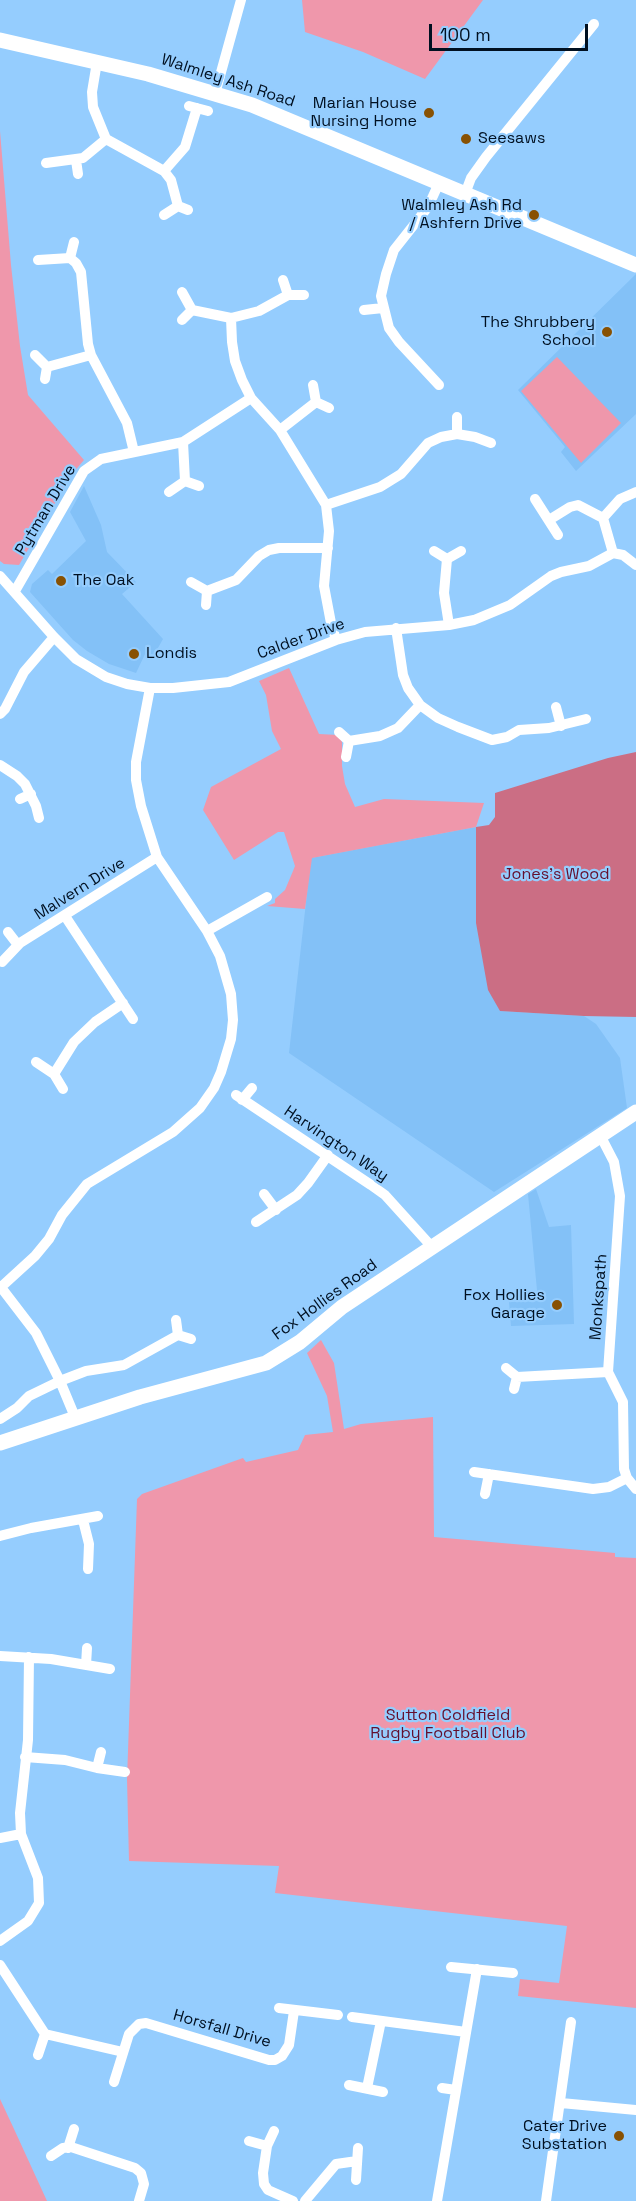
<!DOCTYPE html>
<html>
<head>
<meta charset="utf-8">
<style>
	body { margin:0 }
	#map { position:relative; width:636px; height:2201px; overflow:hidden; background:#95cdfe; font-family:"Space Grotesk",sans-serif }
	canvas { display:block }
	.scale { position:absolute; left:429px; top:24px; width:159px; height:27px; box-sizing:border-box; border:3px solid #001021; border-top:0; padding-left:8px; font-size:18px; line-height:21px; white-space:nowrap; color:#001021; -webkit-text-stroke:4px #95cdfe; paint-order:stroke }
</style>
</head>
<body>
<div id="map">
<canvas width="636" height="2201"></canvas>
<div class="scale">100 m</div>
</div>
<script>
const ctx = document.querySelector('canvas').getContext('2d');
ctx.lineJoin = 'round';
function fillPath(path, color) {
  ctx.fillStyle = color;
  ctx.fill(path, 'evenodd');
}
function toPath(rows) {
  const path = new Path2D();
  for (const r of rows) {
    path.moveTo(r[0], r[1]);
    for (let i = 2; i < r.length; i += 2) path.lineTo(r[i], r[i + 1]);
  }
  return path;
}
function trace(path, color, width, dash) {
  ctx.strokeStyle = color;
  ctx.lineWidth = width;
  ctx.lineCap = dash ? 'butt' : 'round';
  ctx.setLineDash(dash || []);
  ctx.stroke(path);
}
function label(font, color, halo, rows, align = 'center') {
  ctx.font = font + ' "Space Grotesk",sans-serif';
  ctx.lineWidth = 4.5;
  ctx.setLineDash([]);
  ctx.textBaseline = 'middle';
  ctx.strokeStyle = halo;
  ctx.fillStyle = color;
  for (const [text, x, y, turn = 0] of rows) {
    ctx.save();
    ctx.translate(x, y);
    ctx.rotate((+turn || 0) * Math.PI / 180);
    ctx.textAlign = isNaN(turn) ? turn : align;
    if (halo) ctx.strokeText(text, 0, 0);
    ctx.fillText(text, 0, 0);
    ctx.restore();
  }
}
fillPath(toPath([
	[636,274,636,414,576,471,561,452,565,447,518,390],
	[84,486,101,525,107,552,136,582,122,594,163,639,154,655,146,652,136,673,109,664,87,651,73,640,30,592,32,584,48,570,52,574,86,541,70,512],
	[476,827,476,923,500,1011,584,1016,596,1024,620,1058,627,1108,494,1192,289,1053,311,858],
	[536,1189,549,1227,571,1225,574,1324,511,1326,509,1302,538,1301,528,1194]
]), '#83c1f7');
fillPath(toPath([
	[302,0,483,0,425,79,363,52,305,32],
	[0,131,11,265,20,346,28,395,84,460,72,474,19,565,4,564,0,561],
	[557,357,621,423,581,463,521,391],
	[289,668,319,734,338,735,342,742,342,766,345,784,355,807,384,799,484,803,476,827,312,858,305,909,267,906,275,903,275,899,285,890,293,871,295,866,284,832,278,832,234,860,203,810,211,787,281,749,272,731,266,695,259,681],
	[321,1340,334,1363,344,1429,361,1424,433,1417,434,1537,615,1553,615,1557,636,1558,636,2008,518,1996,520,1979,559,1983,567,1926,275,1893,279,1866,129,1861,127,1779,137,1499,142,1494,243,1458,246,1462,298,1450,305,1435,333,1432,327,1396,307,1353],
	[0,2099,14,2129,47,2201,0,2201]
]), '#ef97ab');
fillPath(toPath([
	[636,752,636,1017,584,1016,500,1011,488,990,476,923,476,827,489,825,495,817,495,793,608,758]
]), '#cb6e84');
trace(toPath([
	[97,62,92,92,93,107,106,139,164,171,171,180,178,206],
	[215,94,241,0],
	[189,106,208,111],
	[76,160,78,174],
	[46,163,83,158,106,139],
	[164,171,185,147,197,108],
	[439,183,428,207,394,250,386,274,381,296,389,328,399,342,439,385],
	[465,194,471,178,486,157,594,24],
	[164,215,178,206,188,210],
	[70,258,74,242],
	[38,260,70,258,76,263,81,272,88,344,91,355,127,423,134,452],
	[283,280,288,295,304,295],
	[192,310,231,318,259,311,288,295],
	[364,310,383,308],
	[231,318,232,342,235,361,242,380,251,398,280,430,326,505,329,531,324,586,331,623,336,640],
	[182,320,192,310,182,292],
	[35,355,47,367,45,379],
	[47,367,91,355],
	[313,385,316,402,329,408],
	[280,430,316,402],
	[457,434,457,417],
	[183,442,185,481],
	[169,492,185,481,199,486],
	[535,499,558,535],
	[326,505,380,487,401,474,428,443,441,437,457,434,475,437,491,443],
	[549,520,570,507,578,505,603,518],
	[434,551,447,559,461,551],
	[613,553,603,518,620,499,636,492],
	[447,559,444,593,449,625],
	[0,576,54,637,76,659,106,677,127,684,150,688,173,688,229,682,336,640,365,632,449,625,474,620,510,605,551,576,561,572,589,566,613,553,623,555,636,565],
	[191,582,207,591,206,605],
	[15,591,84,471,101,459,183,442,251,398],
	[207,591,236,580,259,556,269,550,279,548,328,548],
	[396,628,403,675,408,688,420,705,438,718,458,727,492,740,507,737,519,730,549,728,586,719],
	[556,707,561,726],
	[0,714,5,709,24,672,54,637],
	[339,732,349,741,380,736,398,728,420,705],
	[346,757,349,741],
	[0,765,17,776,25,784,36,806,39,818],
	[20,799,31,794],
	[65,916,133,1019],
	[207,931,267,897],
	[8,932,18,945],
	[2,962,20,943,157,857],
	[36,1062,54,1074,63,1089],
	[54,1074,74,1042,95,1022,123,1003],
	[236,1095,371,1185,385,1195,432,1247],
	[242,1100,252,1088],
	[600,1135,614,1162,620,1196,608,1372],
	[264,1194,276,1210],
	[256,1222,297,1195,308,1183,328,1155],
	[0,1286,36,1333,60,1381,75,1417],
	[1,1287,35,1256,49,1239,62,1215,87,1184,173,1132,200,1108,214,1088,221,1072,231,1039,233,1020,231,994,220,956,207,931,157,857,141,806,136,780,136,762,150,688],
	[176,1320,178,1335,191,1339],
	[506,1368,517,1377,514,1389],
	[608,1372,623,1402,624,1469,627,1478,636,1489],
	[517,1377,608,1372],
	[0,1419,17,1408,29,1396,60,1381,86,1371,124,1365,178,1335],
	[474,1472,593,1489,609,1487,627,1478],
	[485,1494,489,1474],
	[83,1520,89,1544,88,1569],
	[0,1536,31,1528,98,1516],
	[0,1656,51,1659,110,1669],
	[86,1665,87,1648],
	[101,1752,97,1768,125,1772],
	[25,1757,65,1760,97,1768],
	[0,1838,21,1834],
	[0,1941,28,1921,39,1903,38,1878,21,1834,20,1813,28,1740,29,1657],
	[0,1965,45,2034,123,2052],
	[451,1967,513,1973],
	[279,2008,338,2015],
	[352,2017,466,2032],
	[38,2055,45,2034],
	[114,2082,129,2034,139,2024,146,2023,269,2060,275,2060,282,2056,289,2045,294,2011],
	[349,2085,383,2092],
	[367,2088,381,2021],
	[442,2088,456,2090],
	[561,2103,636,2110],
	[274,2131,267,2146,263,2173,264,2184,268,2190,293,2201],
	[249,2141,267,2146],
	[68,2148,74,2129],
	[51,2156,63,2148,71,2147,135,2168,141,2173,144,2184,139,2201],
	[356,2180,358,2148],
	[305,2201,336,2164,357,2161],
	[437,2201,477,1969],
	[546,2201,571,2022]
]), '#fff', 10);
trace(toPath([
	[0,40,148,74,252,105,636,265],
	[0,1443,140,1397,266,1363,300,1342,342,1307,636,1112]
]), '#fff', 15);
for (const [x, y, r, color] of [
	[429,113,6,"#885102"],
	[466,139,6,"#885102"],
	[534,215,6,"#885102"],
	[607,332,6,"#885102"],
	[61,581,6,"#885102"],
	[134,654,6,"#885102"],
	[557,1305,6,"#885102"],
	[619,2136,6,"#885102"]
]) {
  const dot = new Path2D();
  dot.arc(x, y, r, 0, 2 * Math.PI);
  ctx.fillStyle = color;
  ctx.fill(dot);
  trace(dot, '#95cdfe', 2);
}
label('16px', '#001021', '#95cdfe', [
	["Walmley Ash Road",228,81,18],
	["Pytman Drive",46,510,-59],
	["Calder Drive",301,639,-20],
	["Malvern Drive",80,889,-32],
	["Harvington Way",336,1144,34],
	["Monkspath",599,1297,-86],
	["Fox Hollies Road",325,1300,-36],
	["Horsfall Drive",222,2029,16]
]);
label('16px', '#001021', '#95cdfe', [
	["Marian House",417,104],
	["Nursing Home",417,122],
	["Seesaws",478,139,"left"],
	["Walmley Ash Rd",522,206],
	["/ Ashfern Drive",522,224],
	["The Shrubbery",595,323],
	["School",595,341],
	["The Oak",73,581,"left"],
	["Londis",146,654,"left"],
	["Fox Hollies",545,1296],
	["Garage",545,1314],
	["Cater Drive",607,2127],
	["Substation",607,2145]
], 'right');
label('16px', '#640f2d', '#95cdfe', [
	["Jones's Wood",556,875],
	["Sutton Coldfield",448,1716],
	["Rugby Football Club",448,1734]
]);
</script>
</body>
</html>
